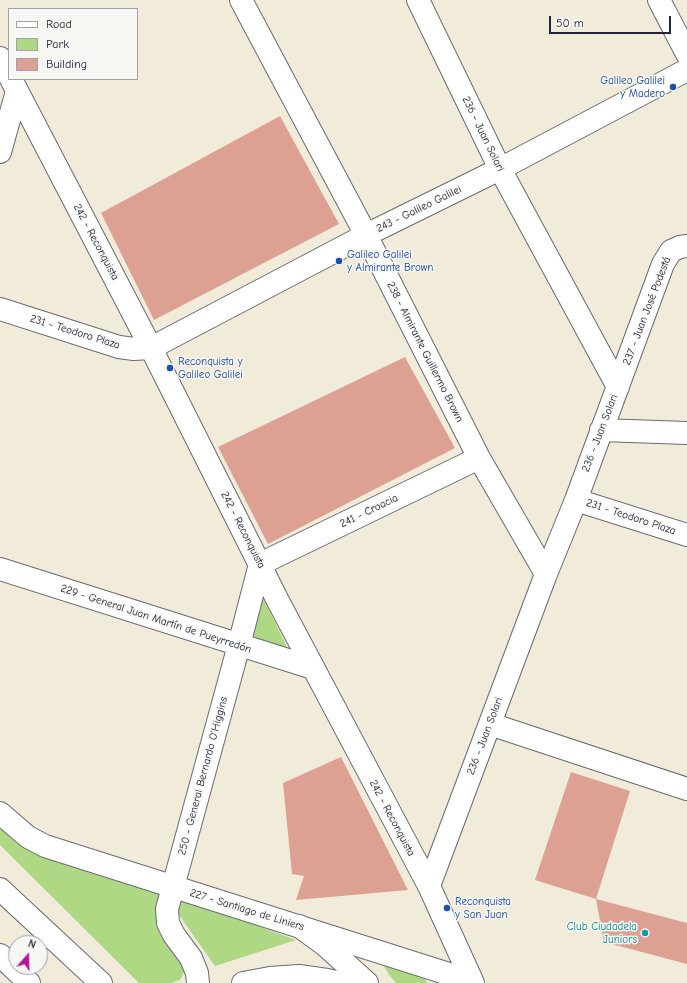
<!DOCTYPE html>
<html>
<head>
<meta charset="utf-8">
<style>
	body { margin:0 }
	#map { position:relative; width:687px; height:983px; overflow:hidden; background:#f1ecda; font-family:"Comic Neue",sans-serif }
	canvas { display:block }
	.legend { position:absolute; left:8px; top:8px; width:130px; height:72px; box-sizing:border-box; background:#f6f6f2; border:1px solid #a1a1a9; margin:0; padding:5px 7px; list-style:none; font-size:12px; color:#22223b }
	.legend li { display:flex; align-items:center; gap:8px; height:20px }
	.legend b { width:20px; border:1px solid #a1a1a9 }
	.north { position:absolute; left:8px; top:935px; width:40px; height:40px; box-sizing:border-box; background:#f6f6f2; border:1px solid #a1a1a9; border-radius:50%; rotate:20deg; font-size:11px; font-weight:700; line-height:16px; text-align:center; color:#22223b }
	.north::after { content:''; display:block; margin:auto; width:14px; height:18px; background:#b5179e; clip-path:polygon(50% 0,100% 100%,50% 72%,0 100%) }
	.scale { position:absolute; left:549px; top:16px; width:122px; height:18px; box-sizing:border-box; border:2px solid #22223b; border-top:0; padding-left:5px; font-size:12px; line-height:14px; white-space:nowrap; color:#22223b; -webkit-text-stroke:3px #f6f6f2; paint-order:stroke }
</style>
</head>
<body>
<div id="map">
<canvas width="687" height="983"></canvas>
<ul class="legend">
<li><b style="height:5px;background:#fff"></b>Road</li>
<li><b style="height:11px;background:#aed883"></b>Park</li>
<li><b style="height:11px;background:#dda194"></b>Building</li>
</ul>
<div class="north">N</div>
<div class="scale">50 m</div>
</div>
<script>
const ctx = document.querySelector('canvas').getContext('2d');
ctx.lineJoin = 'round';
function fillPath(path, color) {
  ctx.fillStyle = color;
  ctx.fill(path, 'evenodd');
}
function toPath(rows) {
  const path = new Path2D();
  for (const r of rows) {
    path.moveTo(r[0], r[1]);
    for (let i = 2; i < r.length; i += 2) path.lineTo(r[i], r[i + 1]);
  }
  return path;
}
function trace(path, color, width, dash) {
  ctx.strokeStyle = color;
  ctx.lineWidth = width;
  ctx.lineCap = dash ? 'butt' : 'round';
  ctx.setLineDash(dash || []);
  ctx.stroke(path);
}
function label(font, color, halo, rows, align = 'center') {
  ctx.font = font + ' "Comic Neue",sans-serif';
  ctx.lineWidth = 3;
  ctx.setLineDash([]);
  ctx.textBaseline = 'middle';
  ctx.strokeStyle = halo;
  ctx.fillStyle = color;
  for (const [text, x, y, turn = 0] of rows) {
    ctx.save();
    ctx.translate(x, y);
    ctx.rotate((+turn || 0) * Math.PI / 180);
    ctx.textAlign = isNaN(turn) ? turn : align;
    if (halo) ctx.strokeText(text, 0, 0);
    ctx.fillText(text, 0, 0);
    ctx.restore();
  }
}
fillPath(toPath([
	[261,594,288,649,248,638],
	[0,821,159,890,157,905,188,964,180,980,171,983,139,983,0,845],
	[176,896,285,936,296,940,215,966,174,908],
	[383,965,425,979,427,983,396,983,390,976]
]), '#aed883');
fillPath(toPath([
	[280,116,339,224,154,320,101,213],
	[405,357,455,448,268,544,218,447],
	[341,757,408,890,296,900,304,876,292,874,283,783],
	[571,772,630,791,596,899,535,880],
	[596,899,687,923,687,964,604,942]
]), '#dda194');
const minor = toPath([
	[241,0,366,235,479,458,546,574],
	[418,0,500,169,618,387],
	[659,0,687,54],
	[0,58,9,76],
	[11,79,151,348,278,601,429,886,473,983],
	[0,152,17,91],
	[0,309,119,347,134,349,151,348,366,235,500,169,687,70],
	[601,430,687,433],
	[576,500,687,535],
	[0,569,313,668],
	[490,724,687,789],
	[0,813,28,837,45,846,455,976],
	[429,886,546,574,576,500,663,264,671,251,680,247,687,246],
	[198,983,197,973,191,958,174,935,168,923,167,909,239,645,260,564,479,458]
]);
const major = toPath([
	[299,926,325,945,367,983],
	[243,983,270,978,299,976,327,980,341,983]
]);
const highway = toPath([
	[0,889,101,983],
	[0,955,29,983]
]);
trace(minor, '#6a6973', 24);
trace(major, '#6a6973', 24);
trace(highway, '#6a6973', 24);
trace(minor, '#fff', 22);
trace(major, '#fff', 22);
trace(highway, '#fff', 22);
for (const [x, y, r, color] of [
	[673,87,4,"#1a4fb4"],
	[339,261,4,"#1a4fb4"],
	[170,368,4,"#1a4fb4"],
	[447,908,4,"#1a4fb4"],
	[645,933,4,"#0f9aa8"]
]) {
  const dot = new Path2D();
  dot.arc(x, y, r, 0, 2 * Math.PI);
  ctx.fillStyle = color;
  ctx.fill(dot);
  trace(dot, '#f6f6f2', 1.5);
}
label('11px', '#164399', '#f6f6f2', [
	["Galileo Galilei",665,81,"right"],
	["y Madero",665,94,"right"],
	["Galileo Galilei",347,255],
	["y Almirante Brown",347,268],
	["Reconquista y",178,362],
	["Galileo Galilei",178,375],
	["Reconquista",455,902],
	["y San Juan",455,915]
], 'left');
label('11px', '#22223b', '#f6f6f2', [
	["236 - Juan Solari",483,134,64],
	["243 - Galileo Galilei",419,209,-26],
	["242 - Reconquista",96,242,62],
	["237 - Juan José Podestá",647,311,-69],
	["231 - Teodoro Plaza",75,332,17],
	["238 - Almirante Guillermo Brown",425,352,63],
	["236 - Juan Solari",600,433,-69],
	["241 - Croacia",369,511,-26],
	["231 - Teodoro Plaza",631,517,18],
	["242 - Reconquista",243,530,63],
	["229 - General Juan Martín de Pueyrredón",156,619,18],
	["236 - Juan Solari",485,736,-69],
	["250 - General Bernardo O'Higgins",203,776,-75],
	["242 - Reconquista",392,818,62],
	["227 - Santiago de Liniers",247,910,17]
]);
label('11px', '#0d838f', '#f6f6f2', [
	["Club Ciudadela",637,927],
	["Juniors",637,940]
], 'right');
</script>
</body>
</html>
